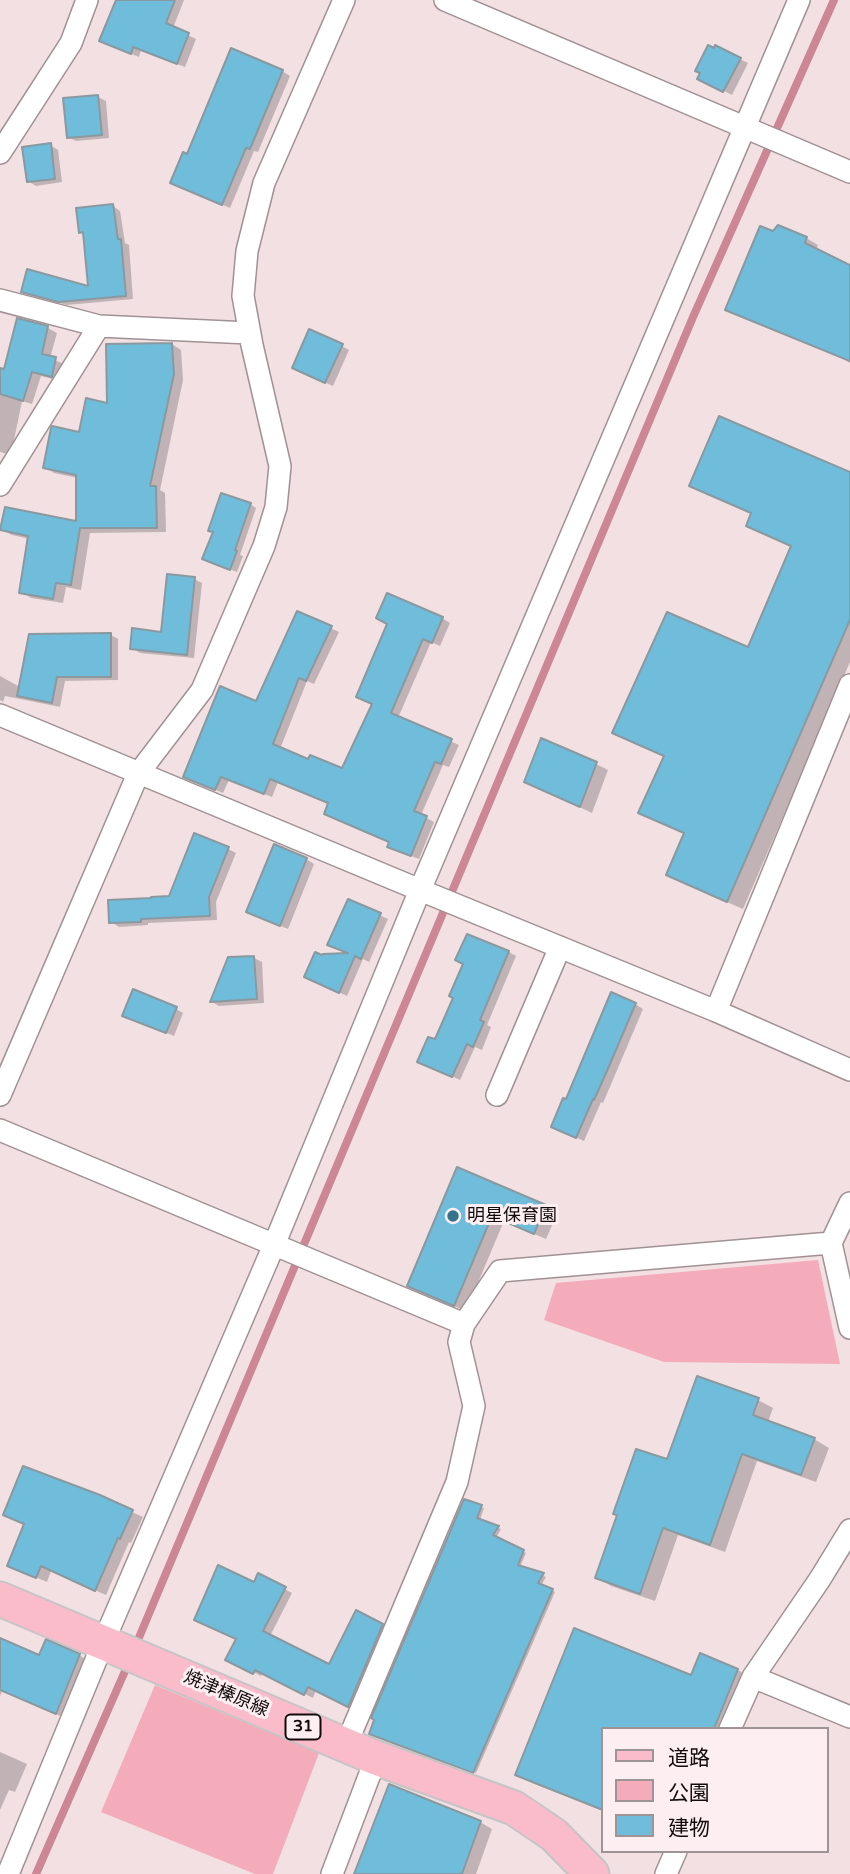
<!DOCTYPE html>
<html>
<head>
<meta charset="utf-8">
<style>
	body { margin:0 }
	#map { position:relative; width:850px; height:1874px; overflow:hidden; background:#f2e0e3; font-family:"Varela Round","Noto Sans JP",sans-serif }
	canvas { display:block }
	.legend { position:absolute; left:601px; top:1727px; width:228px; height:126px; box-sizing:border-box; background:#fdeff1; border:2px solid #9f9495; margin:0; padding:9px 12px; list-style:none; font-size:21px; color:#110b0c }
	.legend li { display:flex; align-items:center; gap:14px; height:35px }
	.legend b { width:35px; border:2px solid #9f9495 }
</style>
</head>
<body>
<div id="map">
<canvas width="850" height="1874"></canvas>
<ul class="legend">
<li><b style="height:9px;background:#fabccb"></b>道路</li>
<li><b style="height:19px;background:#f4abba"></b>公園</li>
<li><b style="height:19px;background:#70bddb"></b>建物</li>
</ul>
</div>
<script>
const ctx = document.querySelector('canvas').getContext('2d');
ctx.lineJoin = 'round';
function fillPath(path, color) {
  ctx.fillStyle = color;
  ctx.fill(path, 'evenodd');
}
function toPath(rows) {
  const path = new Path2D();
  for (const r of rows) {
    path.moveTo(r[0], r[1]);
    for (let i = 2; i < r.length; i += 2) path.lineTo(r[i], r[i + 1]);
  }
  return path;
}
function trace(path, color, width, dash) {
  ctx.strokeStyle = color;
  ctx.lineWidth = width;
  ctx.lineCap = dash ? 'butt' : 'round';
  ctx.setLineDash(dash || []);
  ctx.stroke(path);
}
function label(font, color, halo, rows, align = 'center') {
  ctx.font = font + ' "Varela Round","Noto Sans JP",sans-serif';
  ctx.lineWidth = 6;
  ctx.setLineDash([]);
  ctx.textBaseline = 'middle';
  ctx.strokeStyle = halo;
  ctx.fillStyle = color;
  for (const [text, x, y, turn = 0] of rows) {
    ctx.save();
    ctx.translate(x, y);
    ctx.rotate((+turn || 0) * Math.PI / 180);
    ctx.textAlign = isNaN(turn) ? turn : align;
    if (halo) ctx.strokeText(text, 0, 0);
    ctx.fillText(text, 0, 0);
    ctx.restore();
  }
}
fillPath(toPath([
	[818,1260,840,1364,664,1362,544,1320,556,1283],
	[155,1685,319,1753,273,1874,255,1874,101,1812]
]), '#f4abba');
fillPath(toPath([
	[141,0,184,0,173,28,196,39,185,67,141,50,139,57,109,45],
	[716,47,748,63,732,95,699,78],
	[282,71,290,76,258,152,254,151,230,208,180,187,187,156],
	[98,97,106,101,109,138,76,141,68,137],
	[50,145,58,150,62,182,36,186,28,181],
	[113,206,120,211,125,243,129,245,133,299,67,305,34,296,26,292,90,288,85,234,81,232],
	[774,233,806,238,818,245,816,251,850,267,850,363,840,357,739,316,727,309],
	[19,320,48,328,57,333,50,358,64,364,60,381,41,376,32,404,22,401,11,455,0,452,0,370,6,371],
	[172,344,181,350,183,380,160,490,165,493,166,532,90,533,81,590,66,587,63,603,31,598,21,592,30,539,12,535,2,530,78,523,78,478,54,473,45,467],
	[342,346,349,350,333,386,302,372],
	[850,474,850,662,743,909,683,883,668,874,686,834,655,821,641,813,665,757,615,733,749,649,793,547,763,534,748,525,753,514,706,494,691,485],
	[250,504,256,508,240,555,243,556,237,572,211,562],
	[194,579,202,583,194,658,140,653,132,648,163,634],
	[298,613,339,632,314,684,307,681,280,749,309,761,343,770,374,704,366,701,442,618,450,623,440,646,431,642,398,718,459,745,449,767,443,765,421,815,434,822,419,859,397,850,391,842,326,814,330,804,278,782,272,797,229,780,223,793,193,780,257,703],
	[111,635,118,639,118,680,65,681,60,707,5,696,3,702,0,700,0,676,20,687],
	[596,764,608,770,592,813,526,782],
	[228,849,236,853,216,902,217,920,148,923,148,925,119,927,111,922,170,897],
	[306,859,314,864,288,929,256,916],
	[348,901,388,919,369,962,363,959,347,996,314,981,352,955,337,948],
	[509,952,516,956,487,1025,491,1027,482,1050,475,1047,460,1080,427,1065],
	[254,958,262,962,264,1003,219,1006,212,1002],
	[635,1004,643,1009,615,1075,603,1103,601,1102,584,1141,561,1131,567,1101],
	[176,1009,183,1013,174,1036,132,1019],
	[458,1170,545,1207,557,1214,546,1239,504,1221,466,1311,420,1292,409,1285],
	[758,1400,773,1408,768,1422,814,1439,829,1448,816,1482,757,1461,725,1552,678,1535,655,1601,611,1586,597,1577,668,1462],
	[99,1497,143,1517,131,1543,129,1542,106,1595,51,1571,47,1582,9,1566],
	[481,1507,484,1508,480,1520,501,1529,496,1538,526,1553,520,1567,546,1577,541,1586,555,1592,476,1773,374,1735],
	[259,1575,292,1593,270,1636,329,1666,356,1612,390,1629,356,1710,316,1690,313,1698,263,1673,261,1676,235,1663,238,1639,254,1584],
	[0,1640,40,1658,79,1655,88,1661,65,1718,2,1691,0,1696],
	[701,1656,738,1670,753,1679,733,1729,603,1729,603,1811,532,1783,517,1774,692,1678],
	[0,1752,27,1764,15,1792,9,1790,0,1810],
	[480,1822,492,1829,476,1874,356,1874]
]), '#0003');
trace(toPath([
	[135,1647,693,317,834,0],
	[36,1874,129,1662]
]), '#cc8696', 8);
const building = toPath([
	[116,0,175,0,166,23,189,33,177,64,133,47,131,54,99,41,116,0],
	[708,45,714,48,715,45,741,58,723,92,697,79,700,73,695,71,708,45],
	[231,48,283,70,250,149,246,148,222,205,170,183,183,152,187,154,231,48],
	[98,95,102,135,67,138,63,98,98,95],
	[51,143,55,179,27,182,22,147,51,143],
	[113,204,118,239,121,239,126,296,58,302,21,292,27,269,88,286,83,232,79,233,76,208,113,204],
	[778,225,807,237,805,243,850,265,850,361,725,310,760,226,773,231,778,225],
	[17,318,48,326,42,354,56,357,52,377,32,372,23,401,0,394,0,368,4,369,17,318],
	[309,329,343,344,325,383,292,368,309,329],
	[172,343,174,374,150,486,156,486,157,528,80,528,71,585,56,583,53,599,19,593,28,536,0,530,5,507,76,521,76,475,43,468,51,428,52,426,79,432,86,398,107,403,106,344,172,343],
	[719,416,850,472,850,620,727,902,666,875,684,833,638,813,664,756,612,733,667,612,748,647,791,546,746,526,751,513,689,486,719,416],
	[221,493,251,503,235,550,237,551,230,570,202,559,213,532,208,531,221,493],
	[167,574,195,577,187,655,130,649,132,628,161,632,167,574],
	[387,593,443,617,432,643,423,639,391,713,452,739,441,764,435,762,414,811,427,816,411,856,387,847,389,842,324,814,328,803,270,779,264,794,221,777,215,790,183,777,220,686,256,701,297,611,332,626,306,681,299,678,273,744,308,759,310,755,342,768,372,704,356,697,387,624,376,618,387,593],
	[111,633,111,677,57,677,52,703,17,696,29,634,111,633],
	[541,738,597,762,580,807,524,782,541,738],
	[194,833,229,847,209,897,210,916,141,919,141,922,109,923,108,900,151,898,151,897,169,896,194,833],
	[274,844,307,858,280,926,246,912,274,844],
	[348,899,381,913,361,959,355,956,339,993,304,977,315,952,322,955,323,954,348,953,327,945,348,899],
	[467,934,509,951,480,1020,484,1022,473,1047,467,1044,452,1077,417,1062,428,1037,435,1039,453,998,449,996,463,964,455,960,467,934],
	[254,956,257,999,210,1002,228,957,254,956],
	[133,989,177,1007,166,1033,122,1016,133,989],
	[611,992,636,1003,607,1071,594,1100,593,1099,576,1138,551,1127,563,1098,566,1099,611,992],
	[457,1167,546,1205,534,1234,492,1216,454,1306,407,1286,457,1167],
	[697,1376,759,1398,753,1415,815,1438,801,1475,742,1454,710,1545,663,1528,640,1594,595,1578,617,1515,613,1514,636,1449,667,1459,697,1376],
	[23,1466,100,1495,133,1510,120,1539,118,1538,95,1591,41,1566,36,1578,7,1566,24,1524,3,1515,23,1466],
	[464,1499,482,1505,477,1518,499,1526,493,1535,524,1550,518,1565,544,1573,538,1583,553,1589,473,1773,369,1734,374,1720,371,1718,464,1499],
	[218,1565,254,1582,258,1573,286,1587,263,1631,329,1664,356,1610,383,1624,348,1707,308,1687,304,1695,255,1670,253,1674,225,1660,236,1639,194,1620,218,1565],
	[574,1628,691,1675,700,1653,738,1669,714,1729,603,1729,603,1810,515,1775,574,1628],
	[0,1638,39,1655,46,1639,80,1654,56,1714,0,1690,0,1638],
	[389,1784,481,1821,462,1874,354,1874,389,1784]
]);
fillPath(building, '#70bddb');
trace(building, '#8a99a0', 2);
const street = toPath([
	[445,0,850,172],
	[0,153,71,43,87,0],
	[0,300,99,326,249,333],
	[0,485,99,326],
	[0,715,420,890,716,1011,850,1070],
	[716,1011,850,685],
	[0,1095,138,774,202,690,264,546,276,507,280,466,252,345,243,296,247,251,264,183,344,0],
	[497,1095,560,947],
	[0,1130,464,1324],
	[850,1203,831,1243,850,1328],
	[753,1677,850,1717],
	[730,1729,753,1677,820,1579,850,1530],
	[346,1745,457,1482,474,1406,459,1342,464,1324,500,1271,831,1243],
	[8,1874,103,1643,274,1245,420,890,799,0],
	[332,1874,376,1758],
	[666,1874,676,1851]
]);
const primary = toPath([
	[0,1599,376,1758,514,1808,554,1835,592,1874]
]);
trace(street, '#a19194', 24);
trace(primary, '#c6c4c5', 37);
trace(street, '#fff', 21);
trace(primary, '#fabccb', 33);
for (const [x, y, r, color] of [
	[453,1216,7,"#36728a"]
]) {
  const dot = new Path2D();
  dot.arc(x, y, r, 0, 2 * Math.PI);
  ctx.fillStyle = color;
  ctx.fill(dot);
  trace(dot, '#fdeff1', 2.5);
}
for (const [x, y, w] of [
	[303,1727,35]
]) {
  const box = new Path2D();
  box.roundRect(x - w / 2, y - 12.5, w, 25, 5);
  ctx.fillStyle = '#fdeff1';
  ctx.fill(box);
  trace(box, '#110b0c', 2);
}
label('bold 16px', '#110b0c', null, [
	["31",303,1727]
]);
label('18px', '#110b0c', '#fdeff1', [
	["明星保育園",467,1216]
], 'left');
label('18px', '#110b0c', '#fdeff1', [
	["焼津榛原線",226,1694,23]
]);
</script>
</body>
</html>
